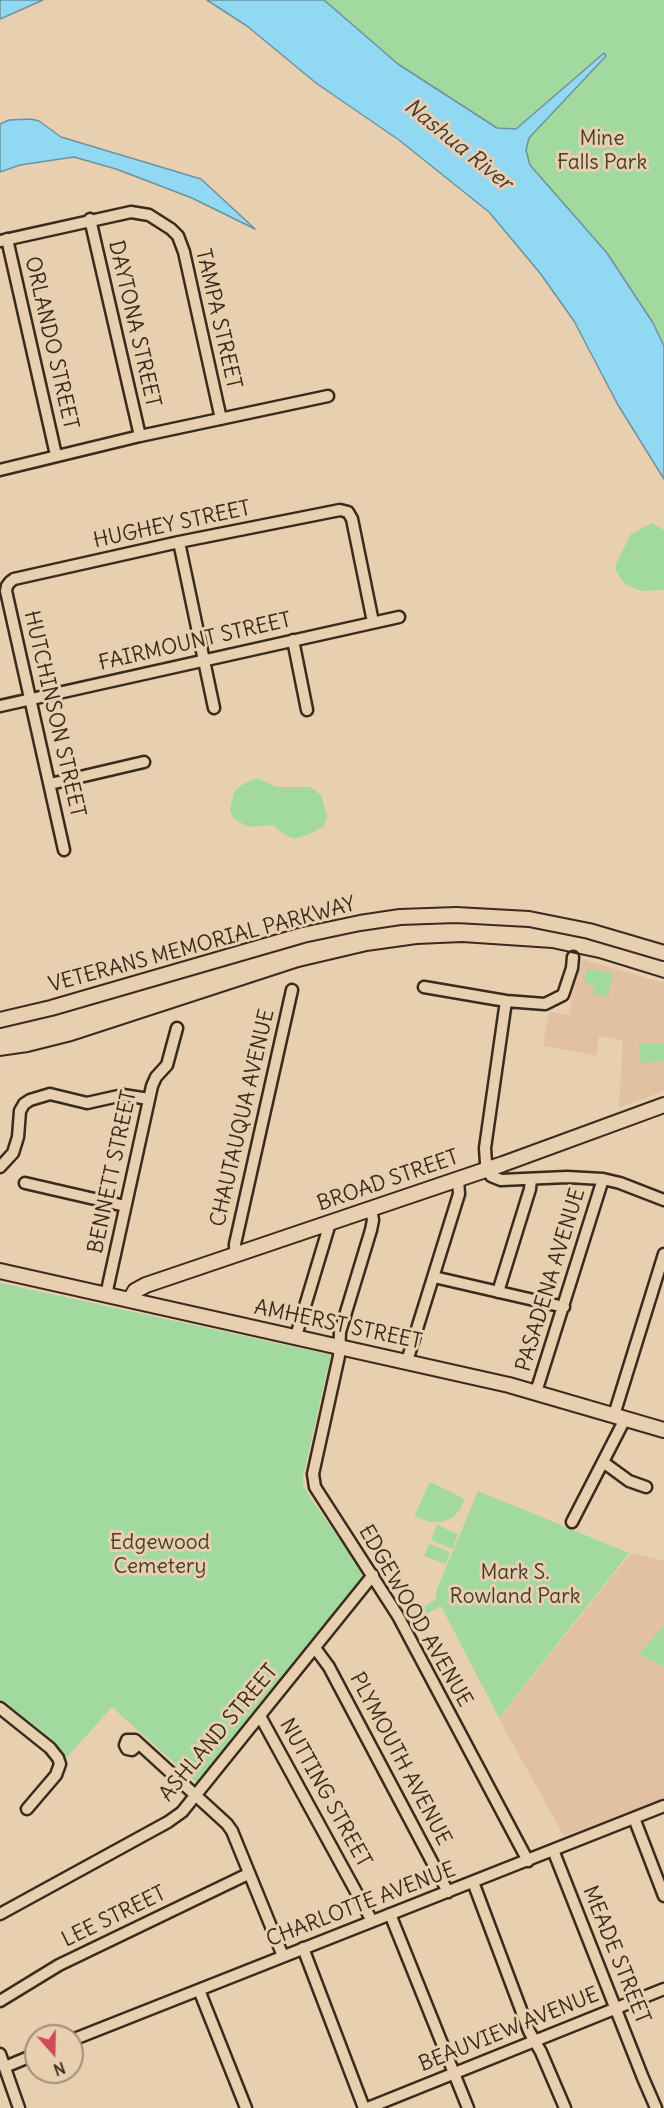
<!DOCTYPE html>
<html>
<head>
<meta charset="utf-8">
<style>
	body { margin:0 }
	#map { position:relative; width:664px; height:2108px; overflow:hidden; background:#e7cfaf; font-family:Delius,sans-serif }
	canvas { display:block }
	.north { position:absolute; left:24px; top:2024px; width:60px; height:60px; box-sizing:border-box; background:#e7cfaf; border:2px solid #a28d75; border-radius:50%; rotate:160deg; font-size:16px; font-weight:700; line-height:24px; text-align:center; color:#3b2a1e }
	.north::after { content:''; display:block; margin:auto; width:21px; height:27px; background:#d1495b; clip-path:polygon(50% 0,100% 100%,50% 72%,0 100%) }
</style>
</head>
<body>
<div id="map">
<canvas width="664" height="2108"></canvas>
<div class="north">N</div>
</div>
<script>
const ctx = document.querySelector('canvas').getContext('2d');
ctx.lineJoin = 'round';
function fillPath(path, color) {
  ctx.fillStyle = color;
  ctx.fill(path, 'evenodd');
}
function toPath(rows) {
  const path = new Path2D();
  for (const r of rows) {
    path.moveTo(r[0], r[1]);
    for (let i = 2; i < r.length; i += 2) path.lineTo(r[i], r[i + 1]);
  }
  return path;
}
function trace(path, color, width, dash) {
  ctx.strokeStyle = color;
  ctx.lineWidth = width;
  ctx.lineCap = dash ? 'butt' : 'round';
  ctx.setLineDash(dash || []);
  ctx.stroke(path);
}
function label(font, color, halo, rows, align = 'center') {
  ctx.font = font + ' Delius,sans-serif';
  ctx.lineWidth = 6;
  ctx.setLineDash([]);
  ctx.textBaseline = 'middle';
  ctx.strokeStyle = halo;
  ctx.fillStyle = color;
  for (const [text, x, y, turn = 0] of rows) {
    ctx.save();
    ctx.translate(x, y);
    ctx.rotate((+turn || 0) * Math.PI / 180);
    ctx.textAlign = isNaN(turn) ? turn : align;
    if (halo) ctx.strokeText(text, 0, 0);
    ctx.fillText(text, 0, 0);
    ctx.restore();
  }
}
fillPath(toPath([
	[578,958,664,983,664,1091,619,1108,623,1040,599,1036,596,1055,543,1046,549,1012,569,1015],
	[631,1553,664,1561,664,1798,564,1836,499,1719]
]), '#e1c1a2');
fillPath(toPath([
	[324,0,664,0,664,346,653,323,607,253,530,165,526,150,529,138,606,57,604,54,516,129,497,128,398,64],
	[652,523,664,530,664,590,641,591,625,584,616,571,616,564,631,534],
	[257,778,276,787,310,787,321,795,327,817,324,826,310,834,293,839,282,833,274,825,249,827,234,819,230,810,234,792,243,784],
	[587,969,613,973,608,997,593,994,594,985,584,984],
	[639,1044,664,1044,664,1061,641,1063],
	[0,1283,331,1355,303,1476,303,1485,309,1496,362,1571,363,1579,198,1784,112,1707,67,1757,0,1702],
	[430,1482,465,1499,460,1510,452,1518,442,1522,430,1522,414,1516],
	[478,1491,629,1553,499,1718,441,1606,407,1625,403,1618,437,1599,435,1594],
	[437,1525,458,1534,452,1549,431,1540],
	[429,1544,450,1552,446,1564,424,1556],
	[664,1626,664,1667,639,1654]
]), '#a1d99e');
const water = toPath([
	[0,0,43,0,0,19,0,0],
	[207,0,324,0,398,64,497,128,516,129,604,53,606,56,529,138,526,150,530,165,607,253,653,323,664,346,664,479,618,405,574,321,540,273,489,212,399,140,316,83,247,26,207,0],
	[31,119,39,121,61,137,201,179,255,229,192,198,116,169,74,157,20,165,0,172,0,124,9,120,31,119]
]);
fillPath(water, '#91d8f3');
trace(water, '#6f929e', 1.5);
const minor = toPath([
	[90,219,140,436],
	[7,239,56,455],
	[0,241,131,212,149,215,171,229,178,236,184,252,221,419],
	[0,470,140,436,328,396],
	[179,542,214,708],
	[293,640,307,710],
	[0,706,399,617],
	[50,784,144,762],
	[64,850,6,591,7,586,10,582,14,579,179,542,340,510,348,512,352,519,373,622],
	[424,987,506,1001,545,1004,563,995,572,968,573,957],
	[506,1001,485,1148,486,1163,491,1176,501,1180,567,1177,603,1179,620,1183,664,1200],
	[0,1167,13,1153,18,1137,20,1111,24,1104,30,1100,50,1094,87,1103,123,1095,149,1099],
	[25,1183,125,1206],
	[371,1209,373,1220,371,1230,340,1332,339,1356,313,1474,315,1487,398,1616,528,1861],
	[235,1255,235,1244,292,990],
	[434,1277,564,1307],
	[498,1292,530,1189,531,1179],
	[106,1295,152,1086,156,1077,167,1065,177,1028],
	[296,1336,330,1223],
	[407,1361,459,1194,458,1179],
	[536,1392,603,1179],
	[614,1415,664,1254],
	[603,1462,629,1481,646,1487],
	[572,1522,625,1419],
	[315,1648,329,1667,448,1892],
	[0,1708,50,1748,58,1758,60,1764,56,1775,27,1809],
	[260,1716,372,1921],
	[139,1744,132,1750,127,1749,125,1745,127,1740,135,1740,227,1824,232,1831,283,1956],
	[634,1818,664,1896],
	[553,1850,643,2078,656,2108],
	[473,1882,529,2031,541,2052,565,2108],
	[0,1914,168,1822,182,1812,373,1575],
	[390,1914,468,2108],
	[303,1948,364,2108],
	[199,1990,246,2108],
	[0,2001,59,1965,248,1874],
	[72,2040,664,1806],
	[0,2054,19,2108],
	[5,2067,36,2054],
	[368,2108,664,1989]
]);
const major = toPath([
	[0,1020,51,1008,303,935,360,923,400,917,456,915,529,919,589,931,664,953],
	[0,1271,509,1385,664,1430],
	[130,1300,135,1291,146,1285,503,1164,664,1105]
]);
trace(minor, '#3b2a1e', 15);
trace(major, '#3b2a1e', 18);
trace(minor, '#e7cfaf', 10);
trace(major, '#e7cfaf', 14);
trace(toPath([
	[0,1056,28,1052,72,1041,299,967,367,951,417,944,462,942,552,948,599,958,664,978]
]), '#3b2a1e', 2);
label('21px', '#453c2b', '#e7cfaf', [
	["Mine",602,139],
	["Falls Park",602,163],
	["Edgewood",160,1543],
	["Cemetery",160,1567],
	["Mark S.",515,1573],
	["Rowland Park",515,1597]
]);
label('21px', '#3b2a1e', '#e7cfaf', [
	["TAMPA STREET",218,319,77],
	["DAYTONA STREET",134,324,77],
	["ORLANDO STREET",51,343,77],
	["HUGHEY STREET",172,525,-12],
	["FAIRMOUNT STREET",195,642,-13],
	["HUTCHINSON STREET",54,714,77],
	["VETERANS MEMORIAL PARKWAY",202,945,-15],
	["CHAUTAUQUA AVENUE",243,1118,-77],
	["BENNETT STREET",113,1172,-78],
	["BROAD STREET",388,1181,-19],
	["PASADENA AVENUE",551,1280,-73],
	["AMHERST STREET",338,1325,12],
	["EDGEWOOD AVENUE",415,1616,60],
	["ASHLAND STREET",219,1733,-50],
	["PLYMOUTH AVENUE",400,1759,62],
	["NUTTING STREET",325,1793,61],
	["CHARLOTTE AVENUE",361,1905,-21],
	["LEE STREET",114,1917,-26],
	["MEADE STREET",616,1955,68],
	["BEAUVIEW AVENUE",509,2030,-22]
]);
label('italic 22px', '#443b33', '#e7cfaf', [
	["Nashua River",458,145,39]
]);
</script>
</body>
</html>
